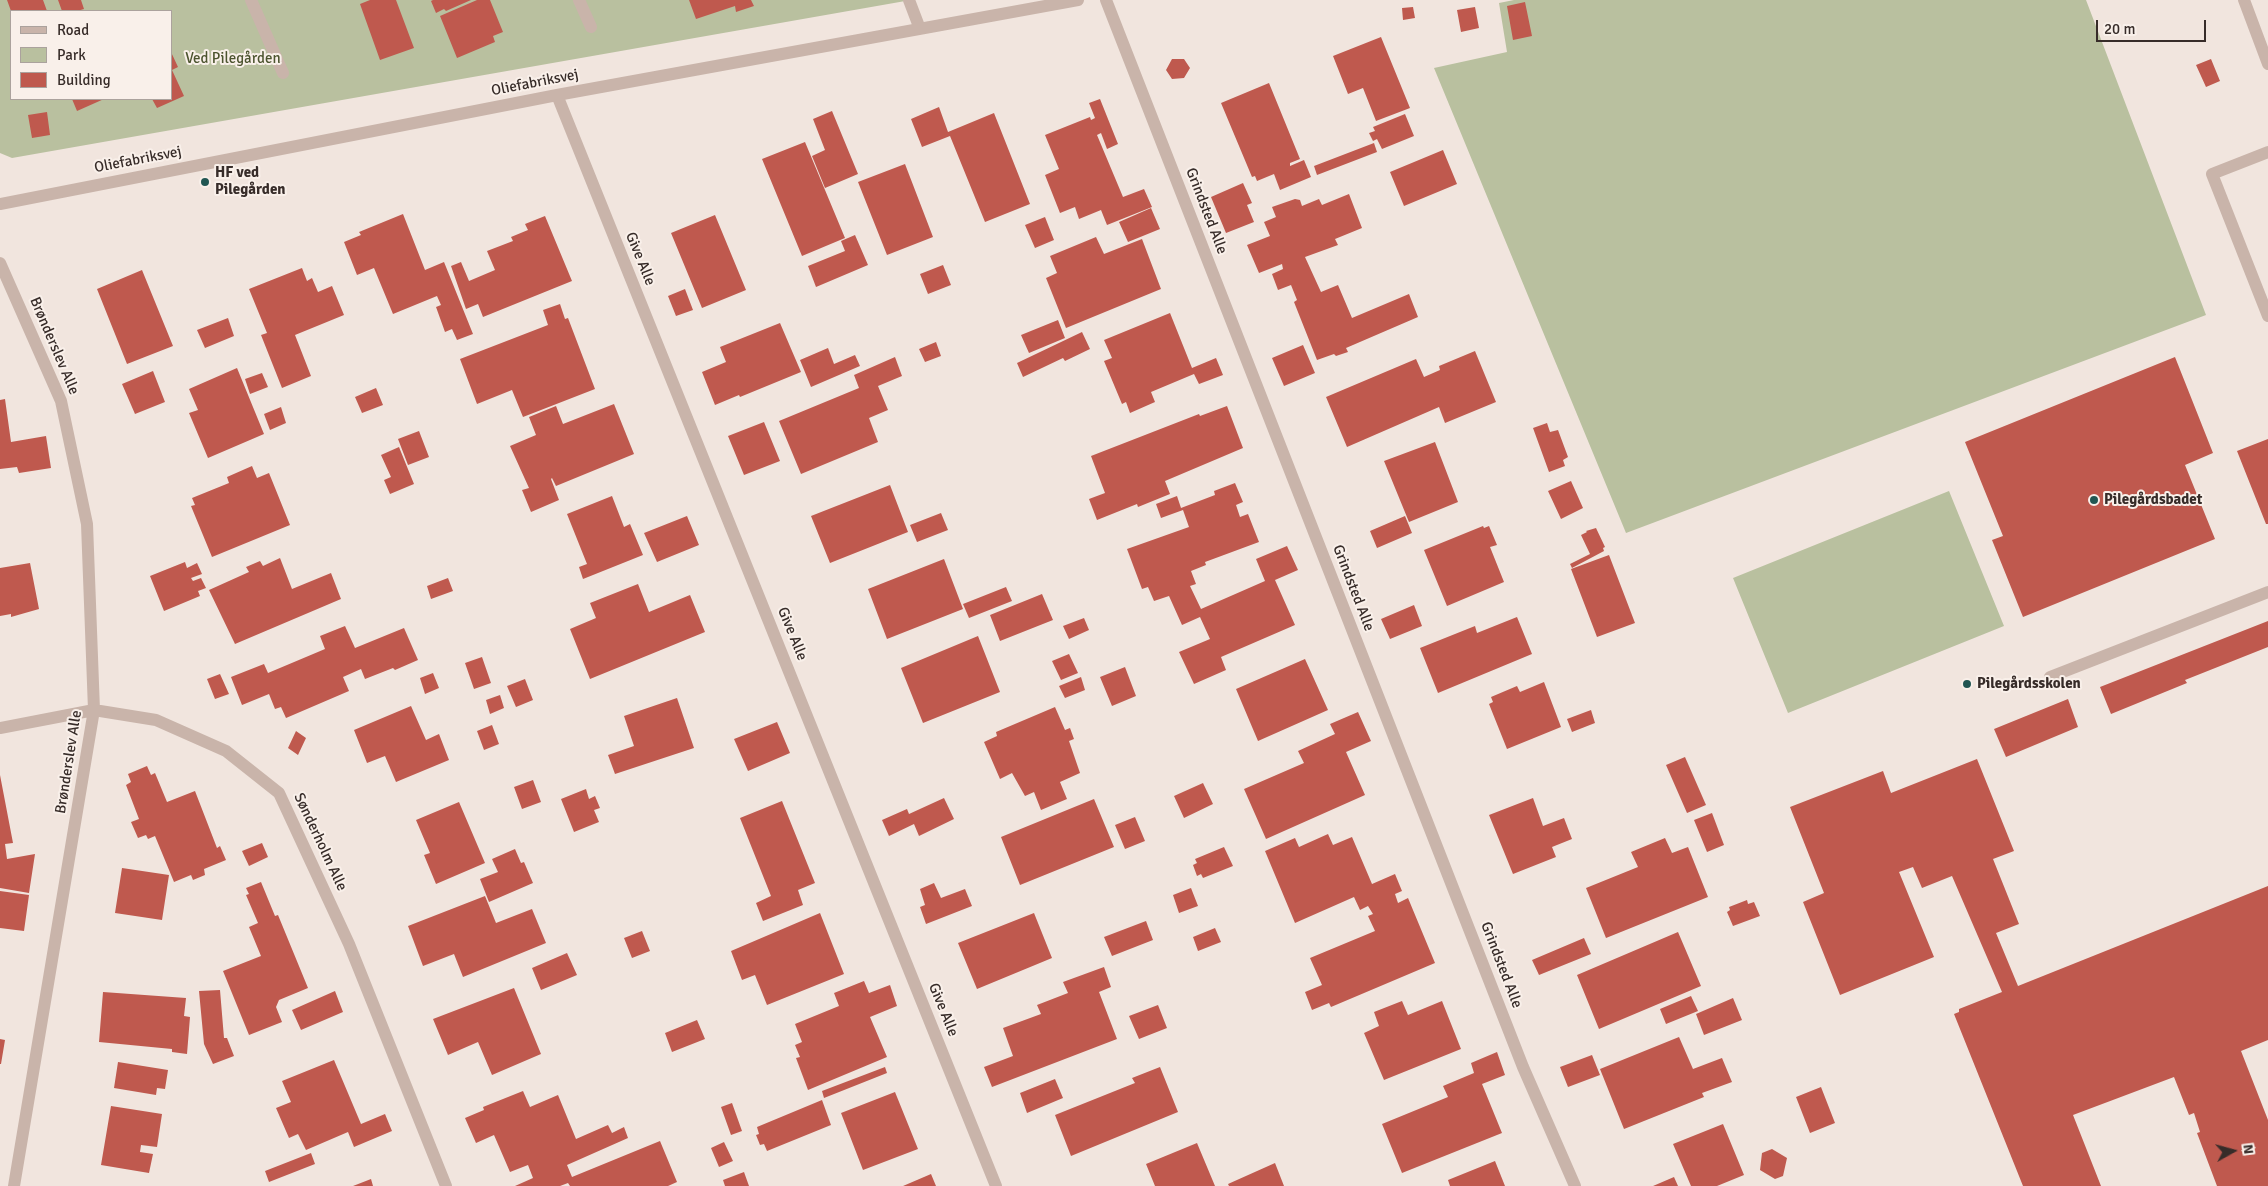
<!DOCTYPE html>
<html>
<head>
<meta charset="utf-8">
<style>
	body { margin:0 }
	#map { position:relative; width:2268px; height:1186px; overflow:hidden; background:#f1e5de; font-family:Signika,sans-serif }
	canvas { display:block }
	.legend { position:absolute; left:10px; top:10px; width:162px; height:90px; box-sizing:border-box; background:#f9f0ea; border:1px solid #aba29d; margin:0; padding:6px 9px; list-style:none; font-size:15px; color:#372c29 }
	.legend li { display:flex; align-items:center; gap:10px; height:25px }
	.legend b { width:25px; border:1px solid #aba29d }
	.north { position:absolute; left:2208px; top:1126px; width:50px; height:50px; -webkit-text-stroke:4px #f9f0ea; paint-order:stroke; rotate:83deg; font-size:14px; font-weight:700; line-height:20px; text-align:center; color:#372c29 }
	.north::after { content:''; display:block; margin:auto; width:18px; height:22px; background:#372c29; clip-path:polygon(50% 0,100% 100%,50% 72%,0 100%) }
	.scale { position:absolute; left:2096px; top:20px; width:110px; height:22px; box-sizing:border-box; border:2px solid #372c29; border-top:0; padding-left:6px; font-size:15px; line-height:18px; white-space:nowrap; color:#372c29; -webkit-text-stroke:4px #f9f0ea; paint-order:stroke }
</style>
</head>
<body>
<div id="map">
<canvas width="2268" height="1186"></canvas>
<ul class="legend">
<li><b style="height:6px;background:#c9b4aa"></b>Road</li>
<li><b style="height:14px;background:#b9c09f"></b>Park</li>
<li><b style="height:14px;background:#bf594e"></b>Building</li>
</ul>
<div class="north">N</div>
<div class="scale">20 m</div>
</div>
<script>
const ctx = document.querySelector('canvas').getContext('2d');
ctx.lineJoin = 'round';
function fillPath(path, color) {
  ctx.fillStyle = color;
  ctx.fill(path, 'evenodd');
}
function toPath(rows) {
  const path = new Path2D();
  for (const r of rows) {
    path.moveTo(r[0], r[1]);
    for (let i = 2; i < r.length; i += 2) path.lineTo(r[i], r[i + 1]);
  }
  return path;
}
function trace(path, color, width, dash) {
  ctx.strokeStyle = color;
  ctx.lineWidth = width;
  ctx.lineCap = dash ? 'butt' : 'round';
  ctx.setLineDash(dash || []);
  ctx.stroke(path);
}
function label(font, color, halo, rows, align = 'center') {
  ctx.font = font + ' Signika,sans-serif';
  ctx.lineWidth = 4;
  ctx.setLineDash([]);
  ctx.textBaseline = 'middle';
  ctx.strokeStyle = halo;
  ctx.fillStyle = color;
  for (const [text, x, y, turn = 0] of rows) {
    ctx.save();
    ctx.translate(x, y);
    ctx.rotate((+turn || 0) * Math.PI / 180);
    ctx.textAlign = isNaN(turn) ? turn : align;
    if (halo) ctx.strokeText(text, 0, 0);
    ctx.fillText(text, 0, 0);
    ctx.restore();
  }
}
fillPath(toPath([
	[0,0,911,0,12,158,0,153],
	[11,11,171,11,171,99,11,99],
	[1514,0,2086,0,2206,315,1626,533,1434,68,1507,52,1499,3],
	[1949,491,2004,626,1788,713,1733,578]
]), '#b9c09f');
fillPath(toPath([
	[7,0,43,0,47,11,11,11],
	[58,0,81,0,84,9,77,11,62,11],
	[370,0,396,0,414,48,380,60,360,4],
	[433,0,471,0,446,11,444,9,436,13,431,1],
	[477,0,490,0,503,32,493,36,495,42,457,58,440,16],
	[689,0,751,0,754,6,736,12,735,6,696,19],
	[1525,2,1532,36,1513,40,1507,6],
	[1413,7,1415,18,1403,20,1402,8],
	[1475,7,1479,28,1461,32,1457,10],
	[1381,37,1410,108,1376,121,1363,88,1348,94,1333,56],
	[171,52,178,67,172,70,184,96,157,108,152,99,171,99],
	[1172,59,1184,59,1190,68,1184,78,1172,79,1166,70],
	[2211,59,2220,81,2206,87,2196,65],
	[1269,83,1300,159,1290,163,1290,166,1304,160,1311,177,1280,190,1274,174,1257,181,1255,176,1252,177,1221,103],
	[72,99,104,99,77,111],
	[1100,99,1118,144,1107,149,1101,133,1097,135,1123,197,1144,189,1152,207,1107,225,1101,210,1079,219,1075,207,1060,213,1045,175,1059,169,1045,135,1090,117,1091,120,1095,118,1089,103],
	[939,107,948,132,994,113,1030,204,985,222,950,136,922,147,911,119],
	[832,111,858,174,825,188,812,156,825,150,813,119],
	[47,112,50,135,32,138,28,115],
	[1405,114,1414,136,1382,149,1377,139,1373,141,1369,133,1375,131,1373,127],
	[805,142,845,238,802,256,762,159],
	[1374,143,1377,152,1317,175,1314,166],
	[1443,150,1457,184,1404,206,1390,172],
	[905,164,933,237,887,255,858,182],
	[1243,183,1252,203,1247,205,1254,222,1226,233,1211,197],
	[1349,194,1362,228,1335,239,1338,245,1305,257,1321,292,1338,285,1352,318,1409,294,1418,317,1346,348,1348,352,1336,356,1334,354,1317,360,1294,302,1297,300,1291,285,1278,290,1272,274,1283,269,1282,264,1259,273,1247,245,1270,236,1264,222,1276,217,1272,207,1295,199,1300,200,1302,206,1319,199,1322,205],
	[1151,208,1160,229,1128,242,1119,222],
	[403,214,425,270,444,262,473,334,457,340,452,329,445,332,436,307,441,305,437,296,393,314,374,268,357,275,344,242,361,235,359,232],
	[715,215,746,290,702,308,671,233],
	[545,216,572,281,483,317,478,304,466,309,451,266,461,262,469,281,495,270,487,251,513,241,511,237,528,230,525,224],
	[1045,217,1054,240,1035,248,1025,225],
	[855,235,868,265,816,287,808,266,845,251,841,241],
	[1096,237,1104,254,1142,239,1161,289,1066,328,1046,278,1057,273,1050,256],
	[943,265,951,285,928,294,920,274],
	[302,268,307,281,312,278,318,292,332,286,344,315,295,335,311,376,282,388,261,335,267,333,249,289],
	[142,270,173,346,127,364,97,289],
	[685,289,693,310,676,316,668,296],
	[560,304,565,319,568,318,595,389,523,417,512,390,477,404,460,359,548,325,543,310],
	[1170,313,1192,368,1216,358,1223,375,1199,384,1194,374,1151,392,1155,402,1130,413,1126,402,1122,404,1104,361,1112,358,1104,340],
	[228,318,234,336,205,348,197,330],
	[1058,320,1065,338,1029,353,1021,335],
	[780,323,801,372,740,397,739,395,715,405,702,372,726,362,720,347],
	[1082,332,1090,349,1065,361,1063,358,1023,377,1017,363],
	[936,342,941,356,925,362,919,349],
	[1303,345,1315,373,1284,386,1272,358],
	[828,348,834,364,855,355,860,366,811,387,800,360],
	[1475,351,1496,402,1445,423,1439,407,1347,447,1326,397,1416,359,1424,377,1440,370,1439,366],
	[895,357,902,376,878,386,888,410,869,418,878,442,801,474,779,421,859,388,854,375],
	[2175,357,2213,453,2185,465,2215,539,2023,617,1992,540,2003,536,1965,442],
	[237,368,264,434,208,458,189,413,198,410,189,389],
	[153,371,165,402,135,414,122,384],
	[262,373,268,387,250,394,245,379],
	[376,388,383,405,362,413,355,397],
	[5,399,11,442,46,436,51,468,19,473,17,467,0,469,0,400],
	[614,404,634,454,556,486,552,478,551,479,559,500,531,512,522,490,529,488,510,446,536,435,529,417,556,406,563,424],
	[1227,406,1243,448,1165,481,1170,494,1138,507,1137,504,1097,520,1089,499,1105,493,1091,456,1199,414,1200,416],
	[281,407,286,423,270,430,264,414],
	[764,422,780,461,744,475,728,436],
	[1547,423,1550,432,1558,430,1568,457,1563,460,1565,466,1549,472,1533,428],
	[419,431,429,457,408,465,398,439],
	[2268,439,2268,524,2266,524,2237,451],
	[1435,442,1458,502,1409,522,1384,461],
	[399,447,414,484,390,494,384,480,391,477,381,455],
	[252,466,257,478,269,473,290,525,212,557,191,506,195,505,192,498,229,483,227,477],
	[1571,481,1583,508,1561,519,1548,491],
	[1235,483,1243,502,1236,505,1240,517,1248,514,1259,542,1205,562,1206,565,1191,571,1196,584,1190,586,1201,609,1265,581,1256,559,1287,546,1298,570,1275,580,1295,625,1221,657,1226,670,1194,684,1179,652,1210,639,1200,617,1182,625,1169,596,1154,601,1148,587,1142,589,1127,549,1189,527,1183,510,1161,518,1156,504,1177,496,1181,508,1215,495,1214,491],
	[890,485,908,532,830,563,811,516],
	[612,496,624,527,630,524,643,555,583,579,579,567,587,564,567,514],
	[941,513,948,530,917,542,910,525],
	[687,516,699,545,657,562,644,533],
	[1405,516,1412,533,1377,548,1370,531],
	[1483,526,1484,528,1489,526,1497,545,1490,547,1504,582,1447,606,1424,550],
	[1596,528,1605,547,1603,548,1604,551,1572,568,1570,564,1590,554,1581,535,1587,532,1586,531],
	[1609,555,1635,623,1597,637,1571,569],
	[280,558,292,589,331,573,341,599,235,644,209,590,249,572,246,567,260,561,263,566],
	[944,559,963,609,887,639,868,589],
	[185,562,187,568,197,563,202,574,191,578,193,581,201,578,206,588,198,591,200,596,164,611,150,576],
	[30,563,39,609,11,617,11,614,0,616,0,568],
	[448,578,453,591,431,599,427,586],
	[638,584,649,612,690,595,705,632,590,679,570,629,596,618,590,603],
	[1006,587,1012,601,969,618,963,604],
	[1042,594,1053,620,1000,641,990,615],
	[1414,605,1422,626,1390,639,1381,619],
	[1517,617,1532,654,1438,693,1420,648,1475,626,1477,633],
	[1084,618,1089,630,1069,639,1063,626],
	[2268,621,2268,647,2185,680,2187,683,2111,714,2100,687],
	[345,626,355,648,404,628,418,660,395,670,393,668,365,679,361,669,343,677,349,691,286,718,281,707,275,709,269,694,242,705,231,677,264,664,268,673,325,649,320,636],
	[978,636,1000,692,923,723,901,668],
	[1069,654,1078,673,1061,680,1052,661],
	[482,657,491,683,474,689,465,663],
	[1305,659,1328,710,1258,741,1236,689],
	[1125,667,1136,696,1112,706,1100,677],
	[433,673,439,688,425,694,420,678],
	[220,674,229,694,215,699,207,679],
	[1081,677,1085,690,1065,698,1059,686],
	[525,679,533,700,516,707,507,686],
	[1544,682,1561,727,1507,749,1489,704,1493,702,1491,697,1517,686,1520,692],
	[500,695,504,708,490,714,486,700],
	[677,698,694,748,615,774,608,755,634,746,624,716],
	[2068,699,2078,727,2006,757,1994,729],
	[411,706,426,740,439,734,449,760,396,782,385,756,367,763,354,730],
	[1055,707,1065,730,1070,728,1074,739,1069,741,1080,773,1060,782,1067,799,1041,810,1034,792,1025,796,1012,773,1000,779,984,742,997,736,996,732],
	[1591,710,1595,723,1572,732,1567,719],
	[1358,712,1371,741,1346,752,1365,795,1266,839,1244,789,1304,763,1298,751,1335,734,1330,724],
	[777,722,790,753,748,771,734,739],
	[492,725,499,744,484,750,477,731],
	[296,731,306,738,298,755,288,748],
	[1685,757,1706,805,1687,813,1666,765],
	[1977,759,2014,851,1993,859,2019,924,1996,933,2018,986,2268,886,2268,1040,2241,1051,2268,1120,2268,1186,2217,1186,2197,1133,2200,1132,2194,1113,2189,1115,2174,1077,2073,1115,2101,1186,2023,1186,1954,1014,1959,1012,1959,1009,2002,992,1952,876,1922,888,1913,867,1899,872,1934,957,1840,995,1803,902,1824,893,1790,807,1883,771,1891,793],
	[147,766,151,775,155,773,167,802,195,791,217,848,220,846,226,860,204,869,205,875,193,880,191,875,174,882,155,836,148,839,146,835,138,838,131,822,139,819,126,785,131,782,128,774],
	[0,775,13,843,5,844,7,859,35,854,29,893,0,888],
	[533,780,541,802,522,809,514,787],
	[1203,783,1213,804,1184,818,1174,796],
	[586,789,589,799,595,796,600,808,594,810,599,822,574,832,561,799],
	[944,798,954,819,919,836,914,824,889,836,882,820,907,809,909,814],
	[1533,798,1543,826,1564,818,1572,839,1552,847,1556,857,1513,874,1489,815],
	[1094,799,1114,847,1020,885,1001,837],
	[782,801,815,883,798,890,803,905,763,921,756,903,771,896,740,818],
	[459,802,485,863,436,884,424,855,430,853,416,820],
	[1712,813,1724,845,1707,852,1694,820],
	[1135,817,1145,841,1125,849,1115,825],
	[1328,834,1333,845,1352,837,1372,884,1395,874,1402,891,1395,894,1398,903,1408,898,1435,963,1331,1007,1329,1003,1312,1010,1305,992,1322,985,1310,958,1375,931,1368,916,1373,914,1368,906,1360,910,1354,897,1295,923,1265,851,1295,838,1299,847],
	[1665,838,1672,853,1688,847,1708,897,1606,938,1586,888,1638,867,1631,852],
	[262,843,268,857,249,866,242,851],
	[1224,847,1233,866,1203,878,1201,874,1197,876,1193,865,1197,863,1195,859],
	[515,849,521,863,524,862,533,883,489,902,480,879,498,872,492,859],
	[122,868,169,875,162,920,115,913],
	[261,882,275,916,278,915,308,988,279,1000,276,1007,282,1022,249,1035,223,971,261,956,249,927,258,923,246,895,249,894,246,888],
	[934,883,941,898,965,889,972,906,926,924,920,907,925,905,920,889],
	[1191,888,1198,906,1179,913,1173,895],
	[0,891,29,895,24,931,0,928],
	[485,896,496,923,532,909,546,943,463,977,454,954,423,966,408,926],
	[1747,900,1748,904,1754,902,1760,916,1733,926,1727,912,1730,910,1729,907],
	[820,913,844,974,767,1005,755,975,742,980,731,951],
	[1034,913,1052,958,977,989,958,943],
	[1146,921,1153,940,1112,956,1104,937],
	[1215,928,1221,942,1198,951,1193,937],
	[642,931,650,951,632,958,624,938],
	[1678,932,1701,986,1599,1029,1577,975],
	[1584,938,1591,954,1539,975,1532,960],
	[567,953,577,975,541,990,532,968],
	[1104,967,1111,987,1099,992,1117,1039,992,1087,984,1067,1013,1056,1003,1028,1041,1014,1037,1005,1068,993,1063,982],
	[864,981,869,993,890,985,897,1006,870,1017,887,1057,808,1090,796,1058,800,1057,795,1045,802,1042,795,1024,839,1006,834,993],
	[514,988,541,1054,492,1075,478,1042,448,1055,433,1019],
	[220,990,224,1038,227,1038,234,1056,213,1064,204,1044,199,991],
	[335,991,343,1012,301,1030,292,1010],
	[103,992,186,998,184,1016,190,1017,187,1054,172,1052,172,1049,99,1042],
	[1691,996,1698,1011,1666,1024,1660,1009],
	[1733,998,1742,1020,1704,1035,1696,1014],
	[1402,1001,1408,1015,1442,1001,1461,1049,1384,1080,1364,1033,1379,1026,1374,1012],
	[1158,1005,1167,1028,1139,1039,1129,1016],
	[697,1020,705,1039,672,1052,665,1033],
	[1679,1037,1693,1069,1722,1058,1732,1082,1702,1093,1704,1097,1624,1129,1600,1069],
	[0,1039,5,1040,1,1064,0,1064],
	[1497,1052,1505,1075,1482,1084,1502,1133,1402,1173,1382,1124,1448,1097,1443,1086,1474,1073,1471,1063],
	[1592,1055,1600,1075,1568,1087,1560,1067],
	[334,1060,361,1124,385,1114,392,1131,354,1147,348,1132,306,1150,298,1134,289,1138,276,1108,291,1102,282,1081],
	[118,1062,168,1070,165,1089,157,1088,156,1095,114,1088],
	[885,1067,887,1073,824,1098,822,1091],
	[1160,1067,1178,1112,1071,1156,1055,1115,1135,1083,1132,1078],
	[1055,1079,1063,1098,1027,1113,1020,1093],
	[1821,1087,1835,1123,1810,1133,1796,1097],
	[523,1091,530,1107,558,1095,576,1139,608,1125,612,1133,624,1127,628,1138,567,1165,572,1177,660,1141,677,1182,668,1186,570,1186,568,1183,560,1186,515,1186,533,1178,528,1165,510,1172,494,1135,476,1143,465,1118,484,1110,483,1107],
	[895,1092,918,1149,863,1170,841,1113],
	[822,1100,831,1125,767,1151,764,1144,760,1145,756,1135,759,1134,757,1127],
	[732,1103,742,1131,731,1135,721,1107],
	[111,1106,162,1114,157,1147,141,1145,140,1152,153,1154,149,1173,101,1165],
	[1723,1124,1744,1175,1717,1186,1691,1186,1673,1144],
	[724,1142,733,1161,719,1167,711,1148],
	[1197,1143,1215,1186,1155,1186,1146,1164],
	[1772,1149,1787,1158,1783,1176,1775,1179,1760,1170,1762,1153],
	[311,1153,315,1164,269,1182,265,1171],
	[1495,1161,1505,1186,1450,1186,1448,1180],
	[1275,1163,1284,1186,1229,1186,1228,1184],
	[744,1172,749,1186,725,1186,723,1180],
	[931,1174,936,1186,903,1186],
	[1674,1177,1678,1186,1653,1186],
	[371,1179,373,1186,353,1186]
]), '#bf594e');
trace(toPath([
	[251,0,283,73],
	[579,0,591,27],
	[909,0,920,29],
	[1106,0,1523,1067,1575,1186],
	[2244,0,2268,64],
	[557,95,996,1186],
	[2268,152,2212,174,2268,316],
	[0,204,557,95,1078,0],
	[0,263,61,401,87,524,94,710,14,1186],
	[2050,677,2268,592],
	[0,728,94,710,156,720,226,751,279,793,349,944,446,1186]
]), '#c9b4aa', 12);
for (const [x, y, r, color] of [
	[205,182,5,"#215652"],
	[2094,500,5,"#215652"],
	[1967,684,5,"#215652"]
]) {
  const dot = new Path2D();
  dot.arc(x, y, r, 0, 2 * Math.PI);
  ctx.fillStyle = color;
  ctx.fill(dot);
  trace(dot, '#f9f0ea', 2);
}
label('15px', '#4c542f', '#f9f0ea', [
	["Ved Pilegården",233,59]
]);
label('15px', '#372c29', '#f9f0ea', [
	["Oliefabriksvej",535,83,-11],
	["Oliefabriksvej",138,160,-11],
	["Grindsted Alle",1206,211,69],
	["Give Alle",640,259,68],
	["Brønderslev Alle",54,346,67],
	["Grindsted Alle",1353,588,69],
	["Give Alle",792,634,68],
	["Brønderslev Alle",69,762,-81],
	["Sønderholm Alle",320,842,65],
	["Grindsted Alle",1501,965,69],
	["Give Alle",943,1010,68]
]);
label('bold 15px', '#372c29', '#f9f0ea', [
	["HF ved",215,173],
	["Pilegården",215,190],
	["Pilegårdsbadet",2104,500],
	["Pilegårdsskolen",1977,684]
], 'left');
</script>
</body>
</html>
